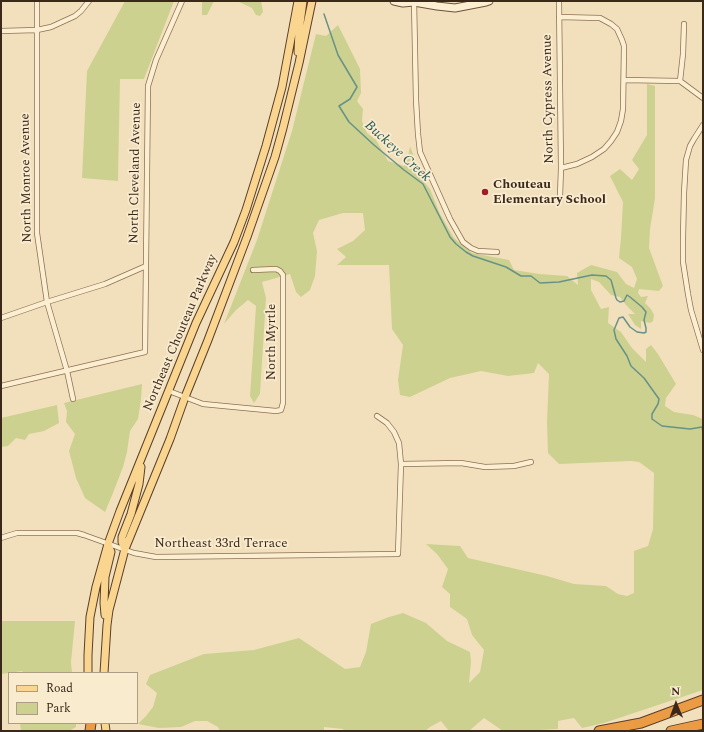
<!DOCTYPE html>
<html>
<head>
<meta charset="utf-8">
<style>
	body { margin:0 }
	#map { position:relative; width:704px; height:732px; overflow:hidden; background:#f2e0bd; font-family:Spectral,serif }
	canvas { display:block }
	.frame { position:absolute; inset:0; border:2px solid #3a281b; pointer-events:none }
	.legend { position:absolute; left:8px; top:672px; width:130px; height:52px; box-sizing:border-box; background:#f9ebce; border:1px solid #ad9d86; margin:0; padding:5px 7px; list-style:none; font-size:12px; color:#3a281b }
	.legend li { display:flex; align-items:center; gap:8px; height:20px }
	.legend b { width:20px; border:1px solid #ad9d86 }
	.north { position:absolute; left:656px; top:684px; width:40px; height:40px; -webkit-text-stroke:3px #f9ebce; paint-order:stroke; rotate:359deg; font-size:11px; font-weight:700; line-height:16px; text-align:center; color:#3a281b }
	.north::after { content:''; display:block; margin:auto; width:14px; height:18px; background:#3a281b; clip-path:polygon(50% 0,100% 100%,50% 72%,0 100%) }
</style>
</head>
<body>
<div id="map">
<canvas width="704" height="732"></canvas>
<div class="frame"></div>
<ul class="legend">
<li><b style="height:5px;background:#fad590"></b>Road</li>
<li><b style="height:11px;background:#ccd190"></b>Park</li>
</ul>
<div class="north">N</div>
</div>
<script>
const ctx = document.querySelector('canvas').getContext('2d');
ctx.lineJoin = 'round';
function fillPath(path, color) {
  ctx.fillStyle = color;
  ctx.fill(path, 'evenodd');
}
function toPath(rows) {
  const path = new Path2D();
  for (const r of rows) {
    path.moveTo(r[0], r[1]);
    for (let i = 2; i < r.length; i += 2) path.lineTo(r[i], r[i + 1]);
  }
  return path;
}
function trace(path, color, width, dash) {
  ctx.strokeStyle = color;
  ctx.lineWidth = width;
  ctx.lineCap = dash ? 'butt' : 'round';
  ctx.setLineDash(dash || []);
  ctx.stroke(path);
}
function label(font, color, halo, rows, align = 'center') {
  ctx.font = font + ' Spectral,serif';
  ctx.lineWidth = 3.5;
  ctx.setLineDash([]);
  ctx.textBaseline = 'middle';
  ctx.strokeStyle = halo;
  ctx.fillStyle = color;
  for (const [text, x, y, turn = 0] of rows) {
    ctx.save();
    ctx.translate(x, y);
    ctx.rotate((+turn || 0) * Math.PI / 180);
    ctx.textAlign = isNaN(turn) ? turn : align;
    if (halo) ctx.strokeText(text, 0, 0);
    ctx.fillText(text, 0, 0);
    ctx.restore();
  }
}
fillPath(toPath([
	[125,1,174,1,144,79,120,79,118,181,82,178,87,71],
	[202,1,214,1,207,15,202,15],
	[237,1,261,1,263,12,260,16,256,15,252,8],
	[338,25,360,69,361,93,357,101,363,109,362,121,367,133,376,140,388,161,404,166,408,157,410,146,417,165,419,176,430,189,440,214,454,238,472,253,509,260,514,270,539,274,567,276,578,285,577,273,591,265,617,272,626,284,634,288,637,279,632,267,619,258,621,238,623,202,610,176,620,169,632,180,639,169,632,160,647,135,647,84,655,86,655,198,650,229,649,248,663,286,659,291,639,289,638,293,641,297,648,296,645,303,651,309,654,315,653,321,650,323,641,321,641,329,635,325,628,314,635,314,626,305,620,297,611,295,599,282,591,279,591,290,601,309,609,307,608,323,621,332,632,348,646,362,646,349,651,345,658,354,676,384,666,398,665,406,674,412,693,415,703,419,703,690,604,723,582,728,574,718,558,721,558,729,519,731,503,731,484,718,469,731,461,731,460,730,458,731,449,731,441,721,430,727,425,731,344,731,343,729,324,727,324,731,220,731,218,727,207,721,195,721,181,727,159,728,138,724,146,716,153,707,157,693,146,684,150,675,204,654,254,650,299,638,345,669,360,667,366,652,371,624,389,617,403,613,426,623,447,641,470,652,471,662,469,683,480,672,484,650,472,635,467,619,450,607,450,594,442,587,448,569,437,554,426,544,460,546,468,558,547,576,574,584,606,586,618,594,627,596,634,593,634,551,648,546,653,529,654,473,639,462,631,461,559,464,548,453,547,422,549,374,538,363,534,373,508,376,481,371,450,378,410,397,400,395,398,380,403,345,392,329,389,265,337,265,346,257,337,249,353,241,365,230,363,213,343,213,319,220,313,233,317,251,315,276,310,290,301,297,296,292,290,274,262,282,266,298,260,394,254,403,250,396,256,306,248,300,236,310,224,324,257,240,292,131,316,34,326,36],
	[142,384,141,399,138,419,130,431,127,452,123,467,113,493,105,512,85,498,76,478,69,451,75,434,66,422,67,411,64,403],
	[57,405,59,423,44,431,29,434,25,440,16,438,8,446,1,447,1,418],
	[1,621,75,621,71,662,72,673,23,673,22,671,1,674,1,652,2,651,1,648],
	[20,723,76,723,76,727,69,731,21,731]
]), '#ccd190');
trace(toPath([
	[324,14,338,55,357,87,350,99,339,106,349,122,374,145,404,170,423,184,450,237,456,244,466,252,473,256,506,267,521,276,531,276,540,283,559,282,592,275,606,276,611,280,616,298,617,300,620,302,624,301,627,295,630,297,642,307,646,312,644,320,646,328,646,332,644,333,637,332,630,327,623,317,619,318,614,330,616,339,627,356,631,366,644,378,659,399,658,404,652,414,652,419,662,426,690,429,702,427,703,432]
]), '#689286', 1.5);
const minor = toPath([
	[37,1,37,233,47,302,67,371,73,399],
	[414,1,416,100,418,134,420,152,450,219,463,242,471,248,478,251,497,252],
	[559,1,561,168,560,197],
	[559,17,600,18,611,24,617,29,622,40,624,46,623,109,621,121,617,132,611,141,604,149,592,157,577,164,561,168],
	[1,31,37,30,51,27,75,16,81,11,89,1],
	[624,80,680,81,703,98],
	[680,81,683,54,684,24],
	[703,125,694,139,690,146,686,160,684,193,683,238,683,262,688,294,691,310,703,350],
	[1,318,47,302,105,284,146,266],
	[1,386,145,352,148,86,156,60,182,1],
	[169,391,203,404,276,411,281,410,283,403,283,275,280,271,276,269,253,270],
	[401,464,461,463,485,467,514,466,531,462],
	[1,538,7,536,17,533,77,533,84,535,134,553,156,557,398,554,401,464,399,443,394,432,387,423,377,416]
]);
const secondary = toPath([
	[394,1,403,3,414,2,437,6,455,8,486,2,489,1]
]);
const primary = toPath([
	[298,52,299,31,303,1],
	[125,549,122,542,122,537,131,514,139,484,141,467],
	[105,615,104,603,105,577,111,552,108,545],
	[88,673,88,655,90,617,96,587,108,544,120,511,196,323,234,242,246,210,266,146,282,87,298,1],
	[104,673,107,625,109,610,125,549,170,439,185,397,208,340,247,237,275,157,283,128,299,63,312,1],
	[105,723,106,731]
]);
const motorway = toPath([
	[90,731,91,723],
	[599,731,641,723,703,700],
	[671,731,703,724]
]);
trace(minor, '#8c7054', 6);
trace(secondary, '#6e5138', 9);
trace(primary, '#593e29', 9);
trace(motorway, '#593e29', 11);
trace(minor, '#fceed1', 4.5);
trace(secondary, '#fceed1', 7);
trace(primary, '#fad590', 7);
trace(motorway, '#eb9b44', 9);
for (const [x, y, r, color] of [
	[485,192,4,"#a11e25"]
]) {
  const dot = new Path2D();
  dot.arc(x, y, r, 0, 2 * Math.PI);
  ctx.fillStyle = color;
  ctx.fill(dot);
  trace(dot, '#f9ebce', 1.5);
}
label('13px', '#3a281b', '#f9ebce', [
	["North Cypress Avenue",549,99,-91],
	["North Cleveland Avenue",136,173,-89],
	["North Monroe Avenue",27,178,-91],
	["Northeast Chouteau Parkway",181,333,-67],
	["North Myrtle",272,342,-90],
	["Northeast 33rd Terrace",221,544]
]);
label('bold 13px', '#3a281b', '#f9ebce', [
	["Chouteau",493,185],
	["Elementary School",493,200]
], 'left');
label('italic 14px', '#285b56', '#f9ebce', [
	["Buckeye Creek",397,152,42]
]);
</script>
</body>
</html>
